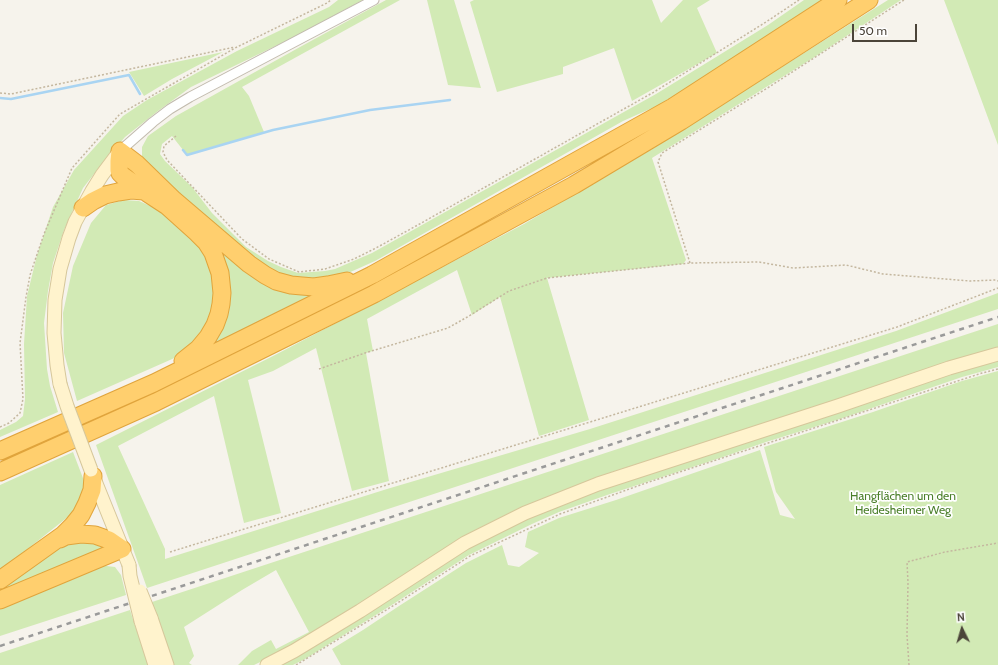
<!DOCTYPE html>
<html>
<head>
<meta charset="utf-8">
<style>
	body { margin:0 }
	#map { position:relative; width:998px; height:665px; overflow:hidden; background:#f6f3ec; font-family:Cabin,sans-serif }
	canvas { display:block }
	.north { position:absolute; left:942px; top:609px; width:40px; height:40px; -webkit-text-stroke:3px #fff; paint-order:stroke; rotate:355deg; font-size:11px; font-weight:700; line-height:16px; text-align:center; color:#4b4439 }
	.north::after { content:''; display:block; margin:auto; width:14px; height:18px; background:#4b4439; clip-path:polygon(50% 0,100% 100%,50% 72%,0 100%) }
	.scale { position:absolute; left:852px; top:24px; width:65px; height:18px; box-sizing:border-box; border:2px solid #4b4439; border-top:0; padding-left:5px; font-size:12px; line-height:14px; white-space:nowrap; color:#4b4439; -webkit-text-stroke:3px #fff; paint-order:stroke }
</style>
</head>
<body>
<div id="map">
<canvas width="998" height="665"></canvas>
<div class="north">N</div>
<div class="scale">50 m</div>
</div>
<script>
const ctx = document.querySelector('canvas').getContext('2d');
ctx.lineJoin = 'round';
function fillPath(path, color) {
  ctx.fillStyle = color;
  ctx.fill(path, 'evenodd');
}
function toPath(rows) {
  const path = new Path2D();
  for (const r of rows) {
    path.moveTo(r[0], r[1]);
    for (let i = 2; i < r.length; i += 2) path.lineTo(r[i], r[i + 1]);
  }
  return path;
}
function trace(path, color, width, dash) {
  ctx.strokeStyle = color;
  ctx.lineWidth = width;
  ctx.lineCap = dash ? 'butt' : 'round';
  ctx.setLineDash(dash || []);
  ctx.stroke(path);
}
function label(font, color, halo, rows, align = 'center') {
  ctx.font = font + ' Cabin,sans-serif';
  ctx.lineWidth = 3.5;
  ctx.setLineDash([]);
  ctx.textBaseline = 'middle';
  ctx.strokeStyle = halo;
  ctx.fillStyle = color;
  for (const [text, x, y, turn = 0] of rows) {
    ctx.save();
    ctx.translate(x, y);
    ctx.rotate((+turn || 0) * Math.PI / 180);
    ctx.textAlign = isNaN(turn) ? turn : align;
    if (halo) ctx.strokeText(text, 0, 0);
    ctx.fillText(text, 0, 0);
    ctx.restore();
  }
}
fillPath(toPath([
	[338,0,363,0,294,37,191,87,158,111,125,137,101,165,83,188,64,230,53,263,48,291,44,323,47,369,50,386,58,412,0,437,0,430,16,422,23,416,25,399,24,344,27,296,37,255,53,207,74,170,123,116,147,100,237,51,329,7],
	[386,0,400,0,242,87,249,96,264,132,187,155,172,136,162,144,160,154,165,161,192,187,212,213,246,247,268,261,281,267,298,273,325,271,335,269,372,253,656,94,768,25,804,0,826,0,772,35,659,105,623,121,375,261,337,278,297,281,262,268,142,160,142,147,148,136,176,116,300,47],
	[427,0,454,0,481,88,448,85],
	[474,0,652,0,661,23,683,0,710,0,697,8,717,53,632,101,614,48,563,67,563,74,497,92,470,2],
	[888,0,901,0,813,58,652,158,686,260,683,264,547,278,589,420,539,436,500,297,472,315,457,270,367,319,373,351,366,353,389,481,352,491,316,348,273,371,248,380,281,513,244,523,214,396,118,446,165,549,165,559,387,489,590,429,896,331,998,293,998,309,147,588,96,445,277,354,524,224,650,150],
	[944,0,998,0,998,145,967,61],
	[223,52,172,79,144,96,129,72],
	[124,200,139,201,162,211,205,252,215,274,214,309,197,343,179,356,77,401,64,353,63,313,73,266,91,223,106,205],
	[224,250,262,279,329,289,201,351,217,328,216,252],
	[998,324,998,349,612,472,553,495,514,511,469,534,436,555,311,635,279,653,254,665,238,665,252,651,271,640,276,649,309,632,276,570,242,590,184,627,194,656,189,663,192,665,173,665,166,652,152,602],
	[998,359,998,367,962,377,840,419,766,442,720,458,610,494,559,512,532,524,469,555,395,603,305,659,293,665,280,665,468,547,529,516,581,496,951,372],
	[998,371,998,665,341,665,332,649,363,630,399,606,466,563,502,545,508,565,519,567,539,553,525,547,528,532,559,518,616,500,760,450,780,515,795,519,776,492,764,447,873,412,962,381],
	[73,452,86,486,80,504,69,516,0,571,0,485],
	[79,541,106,545,104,549,0,595,0,586,55,549],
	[98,565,115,567,121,575,126,595,0,636,0,607],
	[130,610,148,665,0,665,0,653]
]), '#d2eab5');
trace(toPath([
	[0,98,11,99,129,75,140,94],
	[183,150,187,155,273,130,370,110,450,100]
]), '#a9d4f2', 2.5);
const street = toPath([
	[120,151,153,122,170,109,190,97,374,0]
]);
const secondary = toPath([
	[60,384,57,365,54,333,55,300,60,269,69,238,75,222,92,191,102,175,120,151],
	[93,476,129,565],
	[151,618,167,665],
	[141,621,155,665],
	[267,665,294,651,360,611,465,543,525,513,598,484,838,406,949,368,998,354]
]);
const highway = toPath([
	[83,208,93,201,105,195,118,192,131,190,144,191],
	[183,361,198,349,208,337,215,325,219,314,221,304,222,293,220,273,213,253,206,242,197,233,167,206,144,191,123,176,120,173,119,170,119,161,120,151,137,164,174,200,249,264,265,275,276,281,291,285,302,286,314,287,328,285,347,281],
	[0,451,154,383,372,275,673,107,838,0],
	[0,472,156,402,374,294,574,185,681,121,869,0],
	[60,539,66,536,81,534,95,535,109,540,122,549],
	[0,580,63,535,73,525,81,515,87,503,92,490,93,476],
	[0,600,122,549]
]);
trace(street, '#c2bbae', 11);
trace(secondary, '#d6c79b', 15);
trace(highway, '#e0a43c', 19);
trace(toPath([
	[0,93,11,94,235,47],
	[176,136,164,146,163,152,167,160,242,239,269,259,299,272,325,269,354,259,376,248,416,226,654,92,766,22,799,0],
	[690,263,658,162,662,153,769,87,904,0],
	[319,369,365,353,448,328,469,316,509,291,547,278,690,263,759,262,793,268,846,265,883,274,970,281,996,280,998,281],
	[0,427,9,423,20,413,23,399,20,343,26,297,30,275,44,234,72,168,120,114,237,47,327,3,331,0],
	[170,552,897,327,998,288],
	[296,665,396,604,470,556,560,514,646,483,982,373,998,369],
	[909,665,907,635,908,583,907,562,945,552,998,543]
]), '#c4b79f', 1.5, [2, 2]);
trace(street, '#fff', 9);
trace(secondary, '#fff3cd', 13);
trace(highway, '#ffcf6e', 17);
trace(toPath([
	[0,646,998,317]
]), '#9a9a9a', 2.5, [5, 5]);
const secondaryBridge = toPath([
	[60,384,67,406,91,470],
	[129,565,130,576,141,621],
	[140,591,151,618]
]);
trace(secondaryBridge, '#d6c79b', 15, []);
trace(secondaryBridge, '#fff3cd', 13);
label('12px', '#4a7f2a', '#fff', [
	["Hangflächen um den",903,496],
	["Heidesheimer Weg",903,510]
]);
</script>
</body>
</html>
